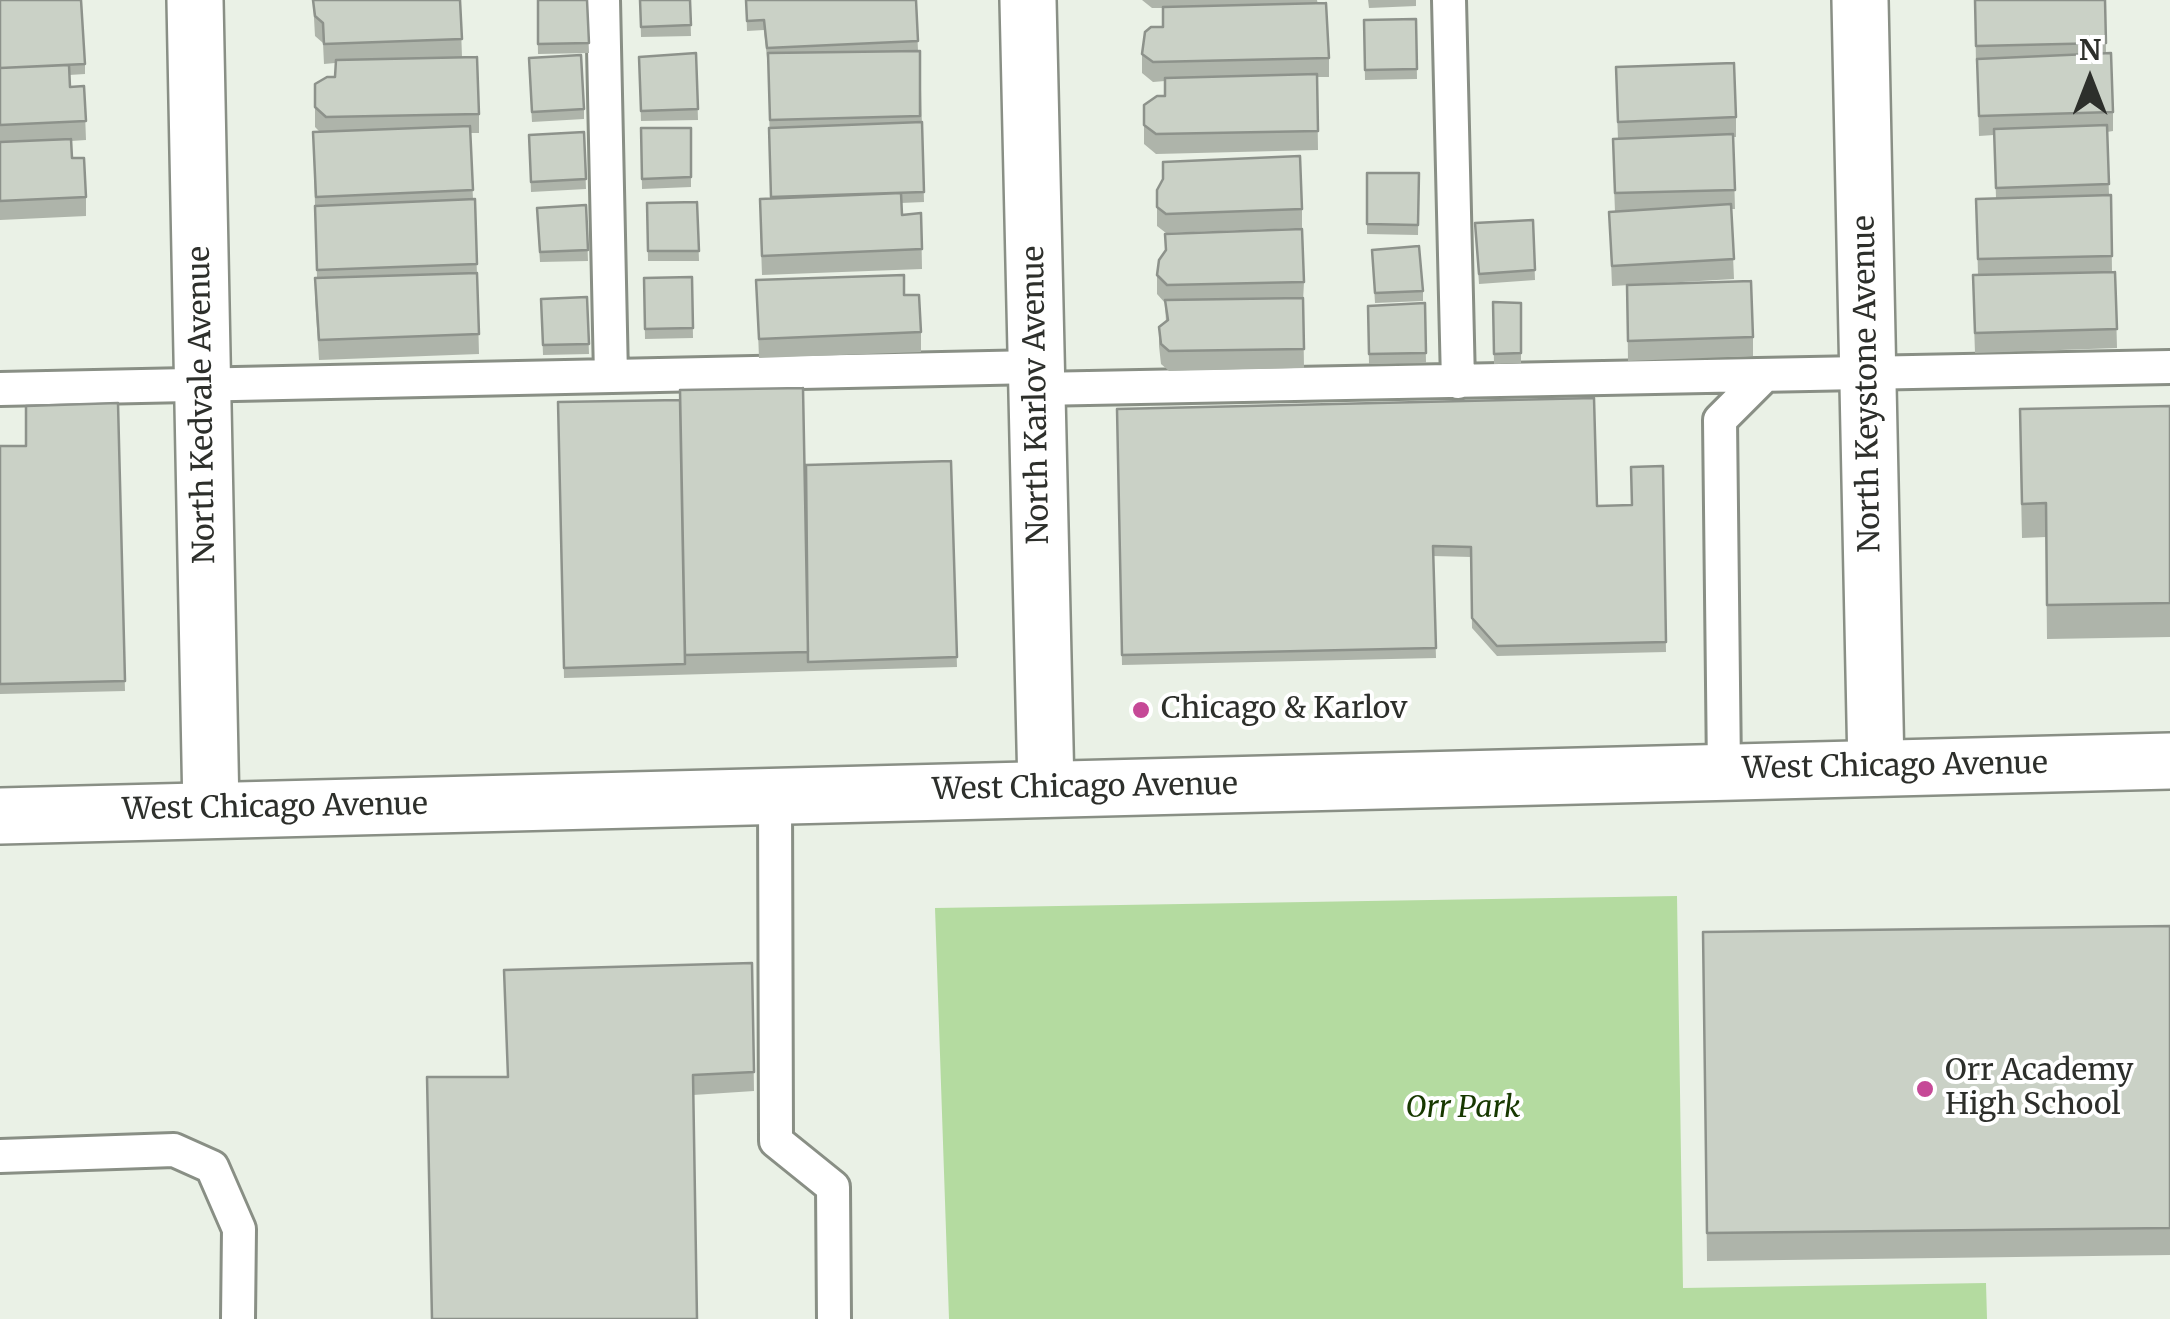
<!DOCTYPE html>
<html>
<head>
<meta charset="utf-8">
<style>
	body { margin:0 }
	#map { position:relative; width:2170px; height:1319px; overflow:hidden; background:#eaf1e6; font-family:Merriweather,serif }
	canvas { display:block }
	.north { position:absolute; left:2040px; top:30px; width:100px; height:100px; -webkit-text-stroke:8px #fff; paint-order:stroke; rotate:0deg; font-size:28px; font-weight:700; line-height:40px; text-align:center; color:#2d2f2b }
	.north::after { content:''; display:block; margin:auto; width:35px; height:45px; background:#2d2f2b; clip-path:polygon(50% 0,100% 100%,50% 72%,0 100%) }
</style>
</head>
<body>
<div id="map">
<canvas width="2170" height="1319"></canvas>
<div class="north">N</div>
</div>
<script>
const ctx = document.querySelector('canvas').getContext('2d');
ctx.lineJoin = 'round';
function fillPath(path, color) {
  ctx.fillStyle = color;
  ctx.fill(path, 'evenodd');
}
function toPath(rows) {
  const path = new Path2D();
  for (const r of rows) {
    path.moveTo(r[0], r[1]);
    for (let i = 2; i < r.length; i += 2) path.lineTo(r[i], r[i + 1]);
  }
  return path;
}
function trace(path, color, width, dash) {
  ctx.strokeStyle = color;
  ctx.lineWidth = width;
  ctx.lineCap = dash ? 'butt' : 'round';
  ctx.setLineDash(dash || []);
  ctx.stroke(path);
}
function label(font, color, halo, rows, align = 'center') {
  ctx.font = font + ' Merriweather,serif';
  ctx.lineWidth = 8;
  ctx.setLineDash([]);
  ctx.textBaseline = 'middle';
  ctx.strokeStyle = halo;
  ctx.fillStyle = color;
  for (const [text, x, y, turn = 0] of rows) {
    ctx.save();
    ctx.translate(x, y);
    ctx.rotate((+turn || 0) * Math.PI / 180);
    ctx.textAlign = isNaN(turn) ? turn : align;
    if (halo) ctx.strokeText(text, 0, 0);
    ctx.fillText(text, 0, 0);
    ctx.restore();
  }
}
fillPath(toPath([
	[1677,896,1683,1288,1986,1283,1987,1319,949,1319,935,908]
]), '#b4dba0');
const lane = toPath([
	[603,0,611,376],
	[1449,0,1458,382],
	[0,389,1036,367],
	[1037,389,2170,367],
	[1724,771,1720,420,1764,376],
	[775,796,776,1141,833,1187,834,1319],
	[0,1156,174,1150,212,1167,239,1229,238,1319]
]);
const street = toPath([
	[195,0,211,810],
	[1028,0,1046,789],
	[1860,0,1876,768]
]);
const secondary = toPath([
	[0,816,2170,761]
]);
trace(lane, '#898f85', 38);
trace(street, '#898f85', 60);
trace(secondary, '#898f85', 60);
trace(lane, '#fff', 32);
trace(street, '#fff', 55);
trace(secondary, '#fff', 55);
fillPath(toPath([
	[0,0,85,64,85,74,69,75,70,87,84,86,86,140,71,141,72,158,86,197,86,216,0,220],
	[313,0,460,0,462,57,479,114,479,133,470,133,473,199,475,199,479,354,319,360,315,298,315,278,317,278,313,132,320,132,315,127,315,84,335,77,335,63,324,64,323,43,315,36],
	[537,0,587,0,589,53,538,54],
	[640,0,690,0,691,36,641,37],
	[746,0,916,0,918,51,920,51,924,202,901,203,902,215,921,213,922,269,762,275,760,218,771,198,768,58,767,58,764,30,747,31],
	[1142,0,1317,0,1329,58,1329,77,1317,77,1318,150,1156,154,1144,144,1144,105,1165,96,1165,81,1153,82,1142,73,1142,54,1163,27,1163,8,1152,8],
	[1368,0,1416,0,1416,6,1369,8],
	[1975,0,2105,0,2106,53,2113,112,2113,131,2107,132,2109,195,2111,195,2112,272,2115,272,2117,348,1975,353,1973,295,1978,275,1976,199,1996,198,1994,135,1979,136,1977,65,1976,65],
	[1416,19,1417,79,1365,80,1364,20],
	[696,53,698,120,641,121,639,57],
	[529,68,584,109,584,119,532,122],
	[1616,86,1736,117,1736,137,1733,137,1735,209,1731,209,1734,279,1612,286,1609,212,1615,212,1613,158,1618,139],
	[641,128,691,128,691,187,642,189],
	[584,132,586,189,531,192,529,135],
	[1367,173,1419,173,1418,235,1367,234],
	[1157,190,1302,209,1302,228,1166,233,1157,226],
	[697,202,699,261,648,261,647,203],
	[586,205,588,261,540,262,537,218],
	[1533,220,1535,280,1479,284,1475,223],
	[1165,234,1304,282,1303,301,1304,368,1169,371,1161,364,1159,346,1159,327,1166,322,1165,303,1157,294,1157,275,1165,252],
	[1372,250,1423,291,1423,301,1375,303],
	[692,277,693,338,645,339,644,278],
	[756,280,904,295,921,332,921,352,759,358],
	[1627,285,1753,337,1753,356,1628,361],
	[587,297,589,354,543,355,541,299],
	[1493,302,1521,303,1521,363,1494,364],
	[1425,303,1426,363,1369,364,1368,306],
	[558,402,807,612,951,461,957,667,564,678],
	[118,403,125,691,0,694,0,446,26,446],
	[2170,406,2170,637,2047,639,2046,537,2022,538,2020,443],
	[1117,409,1597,506,1632,505,1663,466,1666,652,1497,656,1472,628,1471,557,1433,556,1436,658,1122,665],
	[2170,926,2170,1255,1707,1261,1703,932],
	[752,963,754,1091,693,1095,507,1077]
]), '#aeb4aa');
const building = toPath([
	[0,0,81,0,85,64,0,68,0,0],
	[313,0,460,0,462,39,324,44,323,23,315,16,313,0],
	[538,0,587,0,589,43,538,44,538,0],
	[640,0,690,0,691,25,641,27,640,0],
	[746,0,916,0,918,41,767,48,764,20,747,21,746,0],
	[1975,0,2105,0,2106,43,1976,46,1975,0],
	[1326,3,1329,58,1153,62,1142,54,1145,32,1151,27,1163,27,1163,7,1326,3],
	[1416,19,1417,69,1365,70,1364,20,1416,19],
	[920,51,920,116,770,120,768,53,920,51],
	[696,53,698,109,641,111,639,57,696,53],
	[2111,53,2113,112,1979,116,1977,59,2111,53],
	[581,55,584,109,532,112,529,58,581,55],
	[477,57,479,114,326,117,315,107,315,84,327,77,335,77,336,60,477,57],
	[1734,63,1736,117,1618,122,1616,67,1734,63],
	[69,65,70,87,84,86,86,121,0,125,0,68,69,65],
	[1317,74,1318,131,1156,134,1144,125,1144,105,1157,96,1165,96,1165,78,1317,74],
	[922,122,924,192,771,197,769,128,922,122],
	[2107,125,2109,184,1996,188,1994,129,2107,125],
	[470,126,473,190,316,197,313,132,470,126],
	[641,128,691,128,691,177,642,179,641,128],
	[584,132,586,179,531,182,529,135,584,132],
	[1733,134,1735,190,1615,193,1613,139,1733,134],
	[71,139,72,158,84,158,86,197,0,201,0,142,71,139],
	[1300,156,1302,209,1166,214,1157,207,1157,190,1163,179,1163,162,1300,156],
	[1367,173,1419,173,1418,225,1367,224,1367,173],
	[901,193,902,215,921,213,922,249,762,256,760,199,901,193],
	[2111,195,2112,256,1978,259,1976,199,2111,195],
	[475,199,477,264,317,270,315,206,475,199],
	[697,202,699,251,648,251,647,203,697,202],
	[1731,204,1734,259,1612,266,1609,212,1731,204],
	[586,205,588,250,540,252,537,208,586,205],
	[1533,220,1535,270,1479,274,1475,223,1533,220],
	[1302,229,1304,282,1167,285,1157,275,1159,260,1166,250,1165,234,1302,229],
	[1419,246,1423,291,1375,293,1372,250,1419,246],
	[2115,272,2117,329,1975,333,1973,275,2115,272],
	[477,273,479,334,319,340,315,278,477,273],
	[904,275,904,295,919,295,921,332,759,339,756,280,904,275],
	[692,277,693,328,645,329,644,278,692,277],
	[1751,281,1753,337,1628,341,1627,285,1751,281],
	[587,297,589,344,543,345,541,299,587,297],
	[1303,298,1304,349,1169,351,1161,344,1159,327,1168,320,1165,300,1303,298],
	[1493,302,1521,303,1521,353,1494,354,1493,302],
	[1425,303,1426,353,1369,354,1368,306,1425,303],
	[803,388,808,652,685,655,680,390,803,388],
	[1594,398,1597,506,1632,505,1631,467,1663,466,1666,642,1497,646,1472,618,1471,547,1433,546,1436,648,1122,655,1117,409,1594,398],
	[680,400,685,664,564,668,558,402,680,400],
	[118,403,125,681,0,684,0,446,26,446,26,406,118,403],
	[2170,406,2170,603,2047,605,2046,503,2022,504,2020,409,2170,406],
	[951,461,957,657,808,662,806,465,951,461],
	[2170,926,2170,1228,1707,1233,1703,932,2170,926],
	[752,963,754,1072,693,1075,697,1319,432,1319,427,1077,508,1077,504,970,752,963]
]);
fillPath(building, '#cad1c6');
trace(building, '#8d928b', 2.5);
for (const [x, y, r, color] of [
	[1141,710,10,"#c64997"],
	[1925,1089,10,"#c64997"]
]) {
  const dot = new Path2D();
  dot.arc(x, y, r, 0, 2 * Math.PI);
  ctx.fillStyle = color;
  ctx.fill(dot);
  trace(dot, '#fff', 4);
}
label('30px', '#2d2f2b', '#fff', [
	["North Keystone Avenue",1868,384,-91],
	["North Karlov Avenue",1037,395,-91],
	["North Kedvale Avenue",203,405,-91],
	["West Chicago Avenue",1895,767,-1],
	["West Chicago Avenue",1085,788,-1],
	["West Chicago Avenue",275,808,-1]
]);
label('30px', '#2d2f2b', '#fff', [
	["Chicago & Karlov",1161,710],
	["Orr Academy",1945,1072],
	["High School",1945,1106]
], 'left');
label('italic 30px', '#173800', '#fff', [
	["Orr Park",1463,1109]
]);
</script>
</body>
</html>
